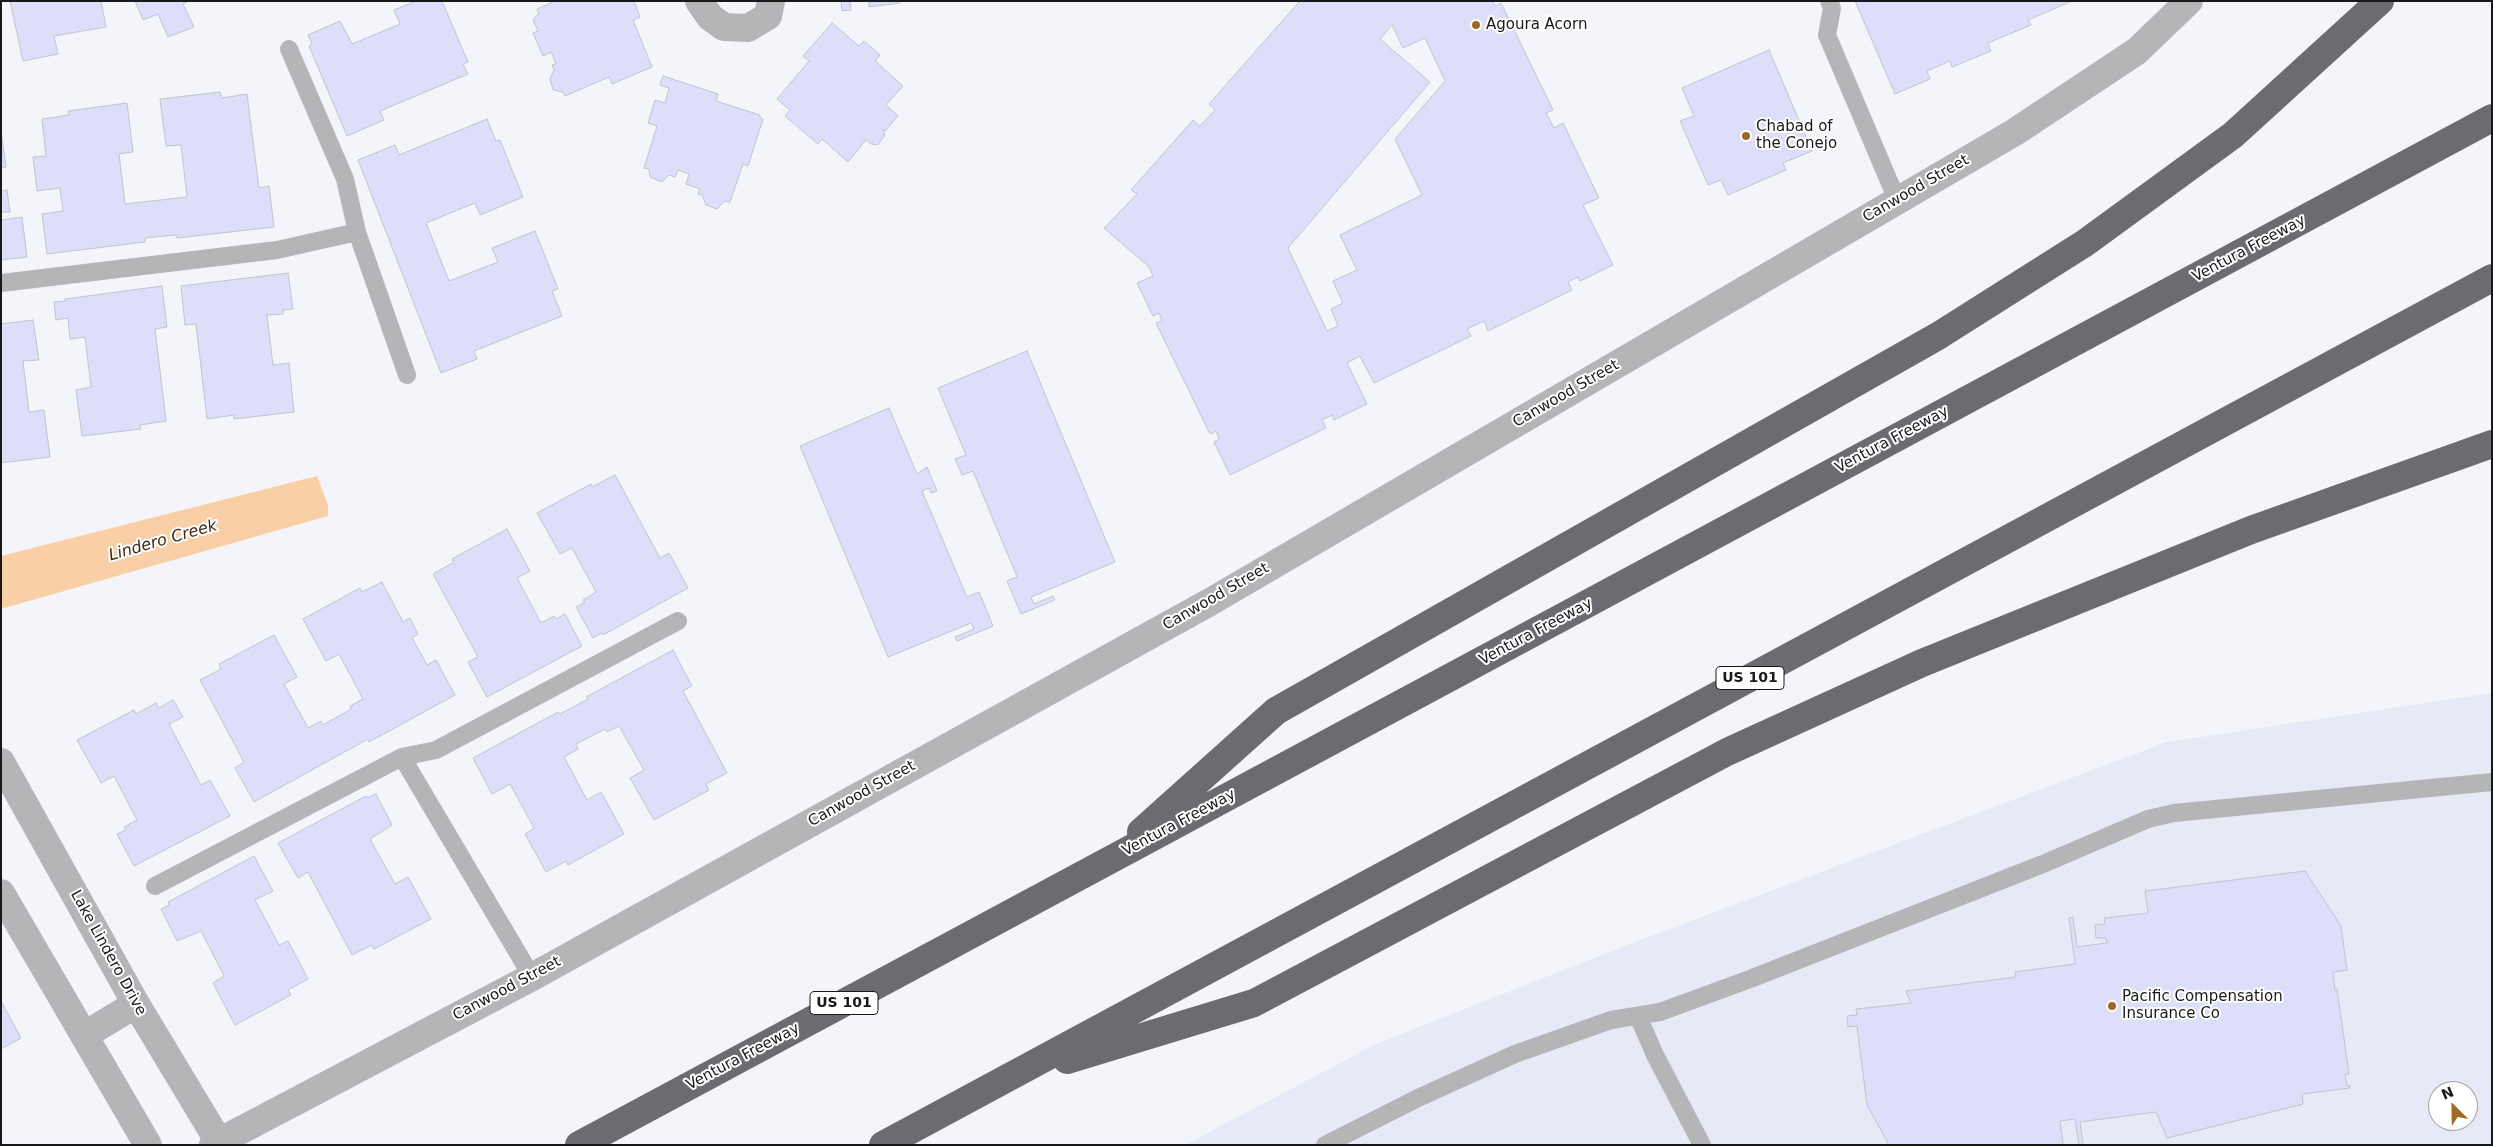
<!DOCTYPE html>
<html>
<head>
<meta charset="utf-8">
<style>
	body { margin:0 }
	#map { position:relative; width:2493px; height:1146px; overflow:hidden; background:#f4f5fa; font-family:"DejaVu Sans",sans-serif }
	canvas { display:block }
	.frame { position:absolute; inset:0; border:2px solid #18181a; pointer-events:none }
	.north { position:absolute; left:2428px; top:1081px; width:50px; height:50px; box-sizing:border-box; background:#fff; border:1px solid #a3a3a3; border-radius:50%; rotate:337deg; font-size:14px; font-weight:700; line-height:20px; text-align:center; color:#18181a }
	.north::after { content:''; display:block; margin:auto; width:18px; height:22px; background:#9f6923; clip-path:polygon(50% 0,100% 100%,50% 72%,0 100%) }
</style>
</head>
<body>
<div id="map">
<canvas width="2493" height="1146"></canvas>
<div class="frame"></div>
<div class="north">N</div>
</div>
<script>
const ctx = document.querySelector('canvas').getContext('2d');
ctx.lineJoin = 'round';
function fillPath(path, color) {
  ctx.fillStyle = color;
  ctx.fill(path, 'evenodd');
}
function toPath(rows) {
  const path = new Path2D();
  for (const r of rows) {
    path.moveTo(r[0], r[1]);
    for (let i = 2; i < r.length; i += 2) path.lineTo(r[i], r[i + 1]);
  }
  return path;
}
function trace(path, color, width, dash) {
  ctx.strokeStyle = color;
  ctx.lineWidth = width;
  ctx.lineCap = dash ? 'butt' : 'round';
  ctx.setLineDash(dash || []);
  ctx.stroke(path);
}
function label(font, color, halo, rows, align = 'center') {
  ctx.font = font + ' "DejaVu Sans",sans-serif';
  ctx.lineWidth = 4;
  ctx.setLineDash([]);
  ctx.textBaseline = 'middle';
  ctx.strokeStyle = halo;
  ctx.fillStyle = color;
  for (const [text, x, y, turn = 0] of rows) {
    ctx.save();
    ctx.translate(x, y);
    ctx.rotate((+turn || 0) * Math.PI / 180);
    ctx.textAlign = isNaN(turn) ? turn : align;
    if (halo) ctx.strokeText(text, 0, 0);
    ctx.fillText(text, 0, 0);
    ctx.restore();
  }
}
fillPath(toPath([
	[2492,693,2492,1145,1185,1145,1376,1044,1627,945,2167,742],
	[2438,1091,2468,1091,2468,1121,2438,1121]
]), '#e8e9f6');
fillPath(toPath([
	[317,476,328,505,328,516,1,609,1,556]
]), '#f9d0a5');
const building = toPath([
	[10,1,101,1,106,27,54,36,58,54,23,61,10,1],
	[135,1,189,1,183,4,194,27,168,37,158,14,143,20,135,1],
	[416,1,442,1,468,62,463,64,468,74,380,111,384,120,347,136,309,46,312,44,308,35,340,21,352,44,400,24,394,10,416,1],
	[555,1,634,1,640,17,633,20,652,67,612,84,609,77,565,96,563,92,553,90,550,79,554,70,552,65,556,64,551,52,543,56,533,33,538,31,533,20,539,13,537,9,555,1],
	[841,1,850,1,851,10,842,11,841,1],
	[869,1,900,1,900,3,869,7,869,1],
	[1300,1,1493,1,1495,6,1501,3,1553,110,1546,113,1554,128,1563,123,1599,198,1583,205,1613,265,1580,281,1578,277,1568,282,1572,290,1488,331,1484,321,1467,329,1471,336,1374,383,1360,356,1347,363,1367,404,1334,420,1332,415,1322,420,1326,428,1230,475,1214,442,1219,439,1216,431,1210,434,1156,323,1162,321,1159,313,1153,316,1137,283,1153,276,1149,267,1104,228,1137,194,1131,190,1193,120,1200,126,1215,110,1209,104,1300,1],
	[1392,25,1403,48,1425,38,1445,81,1395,139,1422,195,1340,235,1357,270,1333,281,1343,303,1331,309,1338,326,1327,331,1288,248,1430,82,1380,39,1392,25],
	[1855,1,2072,1,2028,20,2031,25,1988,43,1991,51,1952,67,1950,61,1927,71,1930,79,1895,94,1855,1],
	[832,23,859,46,864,41,880,55,875,61,903,86,886,105,898,116,885,131,883,129,885,135,878,145,871,144,866,140,848,162,822,139,818,144,785,116,790,110,777,99,809,61,803,56,832,23],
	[1769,50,1812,151,1783,163,1786,170,1728,195,1721,180,1708,185,1680,121,1694,116,1682,88,1769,50],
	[663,76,718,94,716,101,760,115,760,118,763,119,748,166,743,164,730,202,725,201,717,209,706,205,702,195,698,194,700,189,686,184,689,174,678,170,675,177,669,175,662,182,650,177,649,169,644,168,657,126,648,123,655,100,665,103,669,88,660,85,663,76],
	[220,92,222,98,247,94,259,188,269,186,274,227,177,238,176,235,145,238,145,242,47,254,42,214,63,211,60,188,37,191,33,157,46,156,42,119,69,115,68,111,127,103,133,152,119,154,125,204,187,197,181,145,166,146,160,99,220,92],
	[487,119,496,141,500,140,523,197,480,215,475,203,426,223,449,281,498,262,492,248,535,231,558,289,552,291,562,316,474,351,477,359,441,373,358,160,395,145,399,155,487,119],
	[1,130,6,167,1,168,1,130],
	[7,190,10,212,1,212,1,191,7,190],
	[1,217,2,220,22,217,27,257,1,260,1,217],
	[288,273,293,309,283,310,283,314,267,315,273,365,289,363,294,412,234,419,234,415,207,419,196,324,185,325,181,286,288,273],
	[162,286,167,327,155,329,166,421,140,425,141,429,82,436,76,390,91,387,85,337,70,339,68,318,56,320,54,302,66,301,65,299,162,286],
	[33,320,39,360,23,361,29,412,44,410,50,457,1,463,1,324,33,320],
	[1027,351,1115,562,1031,597,1034,604,1053,596,1055,600,1021,614,1007,581,1017,577,973,471,962,475,955,459,966,455,938,388,1027,351],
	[889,408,917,474,927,467,937,491,931,493,929,488,922,491,967,597,979,592,993,626,957,641,955,637,974,629,971,623,888,657,800,446,889,408],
	[615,475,660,558,669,553,688,588,603,635,602,633,593,638,576,607,585,602,583,600,596,592,572,548,560,554,537,513,591,484,592,487,615,475],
	[507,529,530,571,517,578,541,623,554,616,556,619,565,614,582,646,487,697,468,662,478,657,433,574,454,562,452,559,507,529],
	[382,582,403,622,410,618,418,634,412,638,427,665,436,660,455,695,369,742,368,739,254,802,235,768,244,762,200,680,221,669,219,664,274,635,297,677,284,684,308,728,321,721,323,725,351,709,350,706,363,699,339,654,326,661,303,619,360,588,362,592,382,582],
	[673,650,692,686,683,691,727,773,706,784,709,790,654,820,630,778,644,770,619,726,607,732,605,729,576,744,578,749,564,757,587,800,601,792,624,834,568,865,566,861,546,872,525,834,534,828,510,784,492,794,473,758,558,712,560,714,588,699,586,697,673,650],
	[173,700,183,717,169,724,201,785,210,780,230,816,134,866,117,834,126,830,124,827,137,820,114,776,101,783,77,740,134,710,136,714,156,703,159,708,173,700],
	[376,794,392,825,370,839,395,884,408,877,431,919,374,949,372,945,352,955,308,872,298,878,278,843,366,796,367,798,376,794],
	[254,856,273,891,255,900,279,945,288,941,308,979,288,990,291,995,235,1025,213,983,224,976,201,931,177,941,161,909,169,905,168,902,254,856],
	[2305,871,2341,926,2347,970,2333,972,2335,990,2337,989,2349,1074,2345,1074,2347,1086,2350,1085,2350,1088,2302,1094,2303,1104,2167,1138,2156,1112,2080,1122,2083,1145,2079,1145,2075,1119,2060,1121,2063,1145,1889,1145,1867,1105,1857,1026,1848,1027,1847,1016,1857,1015,1856,1009,1911,1003,1906,991,2016,977,2015,972,2075,964,2069,918,2073,917,2077,947,2107,943,2106,938,2096,938,2095,925,2105,924,2104,918,2148,913,2145,891,2305,871],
	[1,1001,21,1038,1,1049,1,1001]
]);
fillPath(building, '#dddef9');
trace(building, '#c3c3c9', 1);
trace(toPath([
	[1829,1,1832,8,1827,35,1897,200],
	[289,49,345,179,357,232,407,375],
	[1,283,277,250,357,232],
	[402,757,532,977],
	[155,886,402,757,436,750,678,621],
	[1638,1016,1655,1055,1702,1145],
	[1325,1145,1418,1098,1515,1054,1611,1020,1660,1012,1750,979,2043,864,2148,819,2174,813,2492,782]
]), '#b5b5b7', 18);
trace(toPath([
	[699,1,710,17,724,27,748,28,768,16,771,1],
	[1,762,136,1004,219,1142],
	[1,893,148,1145],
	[85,1035,136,1004]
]), '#b5b5b7', 28);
trace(toPath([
	[213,1145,532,977,1210,602,2015,132,2137,51,2189,1]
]), '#b5b5b7', 28);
trace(toPath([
	[1141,832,1276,711,1938,336,2085,243,2233,135,2380,1],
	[1067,1060,1254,1003,1727,752,1922,663,2251,530,2492,444],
	[579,1145,2492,118],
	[883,1145,2492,278]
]), '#6b6c71', 28);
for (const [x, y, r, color] of [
	[1476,25,5,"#9f6923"],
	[1746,136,5,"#9f6923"],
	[2112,1006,5,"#9f6923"]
]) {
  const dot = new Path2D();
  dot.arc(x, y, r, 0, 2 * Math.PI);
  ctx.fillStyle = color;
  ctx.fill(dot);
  trace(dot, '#fff', 2);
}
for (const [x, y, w] of [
	[1750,678,68],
	[844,1003,68]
]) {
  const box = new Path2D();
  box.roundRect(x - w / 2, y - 11.5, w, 23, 4);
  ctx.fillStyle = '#fff';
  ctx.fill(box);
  trace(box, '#18181a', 1);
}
label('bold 14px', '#18181a', null, [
	["US 101",1750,678],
	["US 101",844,1003]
]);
label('15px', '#18181a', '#fff', [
	["Agoura Acorn",1486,25],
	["Chabad of",1756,127],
	["the Conejo",1756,144],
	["Pacific Compensation",2122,997],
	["Insurance Co",2122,1014]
], 'left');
label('15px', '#18181a', '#fff', [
	["Canwood Street",1916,189,-30],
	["Ventura Freeway",2249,249,-28],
	["Canwood Street",1566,394,-30],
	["Ventura Freeway",1892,440,-28],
	["Canwood Street",1216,597,-30],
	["Ventura Freeway",1536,632,-28],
	["Canwood Street",862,794,-29],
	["Ventura Freeway",1179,823,-28],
	["Lake Lindero Drive",108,953,61],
	["Canwood Street",507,989,-28],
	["Ventura Freeway",743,1057,-28]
]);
label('italic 16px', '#3f2a12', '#fff', [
	["Lindero Creek",163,541,-16]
]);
</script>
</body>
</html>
